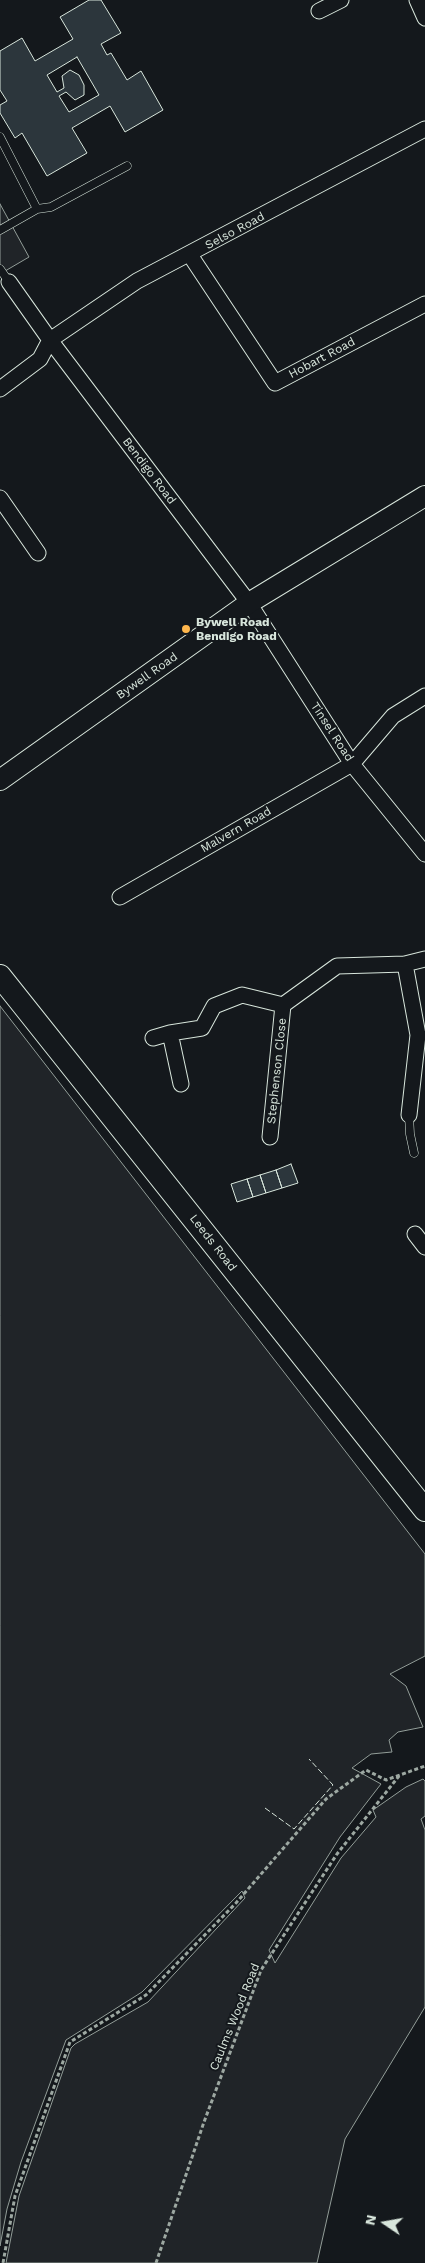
<!DOCTYPE html>
<html>
<head>
<meta charset="utf-8">
<style>
	body { margin:0 }
	#map { position:relative; width:425px; height:2263px; overflow:hidden; background:#14181c; font-family:"Work Sans",sans-serif }
	canvas { display:block }
	.north { position:absolute; left:360px; top:2198px; width:50px; height:50px; -webkit-text-stroke:4px #14181c; paint-order:stroke; rotate:282deg; font-size:14px; font-weight:700; line-height:20px; text-align:center; color:#d8e6dc }
	.north::after { content:''; display:block; margin:auto; width:18px; height:22px; background:#d8e6dc; clip-path:polygon(50% 0,100% 100%,50% 72%,0 100%) }
</style>
</head>
<body>
<div id="map">
<canvas width="425" height="2263"></canvas>
<div class="north">N</div>
</div>
<script>
const ctx = document.querySelector('canvas').getContext('2d');
ctx.lineJoin = 'round';
function fillPath(path, color) {
  ctx.fillStyle = color;
  ctx.fill(path, 'evenodd');
}
function toPath(rows) {
  const path = new Path2D();
  for (const r of rows) {
    path.moveTo(r[0], r[1]);
    for (let i = 2; i < r.length; i += 2) path.lineTo(r[i], r[i + 1]);
  }
  return path;
}
function trace(path, color, width, dash) {
  ctx.strokeStyle = color;
  ctx.lineWidth = width;
  ctx.lineCap = dash ? 'butt' : 'round';
  ctx.setLineDash(dash || []);
  ctx.stroke(path);
}
function label(font, color, halo, rows, align = 'center') {
  ctx.font = font + ' "Work Sans",sans-serif';
  ctx.lineWidth = 4;
  ctx.setLineDash([]);
  ctx.textBaseline = 'middle';
  ctx.strokeStyle = halo;
  ctx.fillStyle = color;
  for (const [text, x, y, turn = 0] of rows) {
    ctx.save();
    ctx.translate(x, y);
    ctx.rotate((+turn || 0) * Math.PI / 180);
    ctx.textAlign = isNaN(turn) ? turn : align;
    if (halo) ctx.strokeText(text, 0, 0);
    ctx.fillText(text, 0, 0);
    ctx.restore();
  }
}
const green = toPath([
	[0,204,29,257,0,274,0,204],
	[0,1006,425,1554,425,1656,390,1674,406,1686,423,1727,398,1732,389,1740,392,1752,371,1754,352,1768,381,1784,340,1837,269,1950,275,1963,341,1858,376,1817,373,1810,406,1787,423,1779,425,1781,425,1816,421,1819,425,1830,425,2007,345,2139,317,2263,6,2263,19,2196,71,2048,75,2044,148,2002,245,1898,242,1891,142,1992,66,2040,21,2162,7,2209,0,2246,0,1006]
]);
fillPath(green, '#202428');
trace(green, '#939e99', 1);
const building = toPath([
	[89,0,101,0,121,33,101,44,107,55,111,53,127,80,141,71,163,110,125,132,110,106,72,128,87,153,47,176,22,133,15,138,0,113,0,105,7,101,0,90,0,51,22,38,35,61,73,39,60,17,89,0],
	[77,57,99,95,69,112,59,96,66,92,75,100,84,95,84,85,79,75,70,70,62,76,64,88,57,92,47,75,77,57],
	[291,1164,298,1183,282,1188,276,1170,291,1164],
	[276,1170,282,1188,266,1193,260,1175,276,1170],
	[260,1175,266,1193,253,1197,247,1179,260,1175],
	[247,1179,253,1197,237,1202,231,1184,247,1179]
]);
fillPath(building, '#2c363c');
trace(building, '#d8e6dc', 1);
const lane = toPath([
	[0,137,37,209,0,230],
	[37,209,51,207,127,166],
	[0,269,9,282],
	[409,1115,410,1134,414,1153]
]);
const street = toPath([
	[417,0,425,18],
	[319,11,341,0],
	[190,255,275,383,425,304],
	[9,282,50,340,249,603,352,764,425,854],
	[50,340,137,281,425,129],
	[0,389,40,359,50,340],
	[0,498,38,553],
	[120,897,352,764,393,716,425,696],
	[405,964,418,1035,409,1115],
	[170,1033,181,1084],
	[153,1038,170,1033,202,1028,214,1006,242,995,283,1005,337,966,405,964,425,959],
	[270,1137,283,1005],
	[415,1234,425,1247]
]);
const secondary = toPath([
	[0,780,249,603,425,496]
]);
const primary = toPath([
	[0,976,425,1510]
]);
trace(lane, '#d8e6dc', 9);
trace(street, '#d8e6dc', 17);
trace(secondary, '#d8e6dc', 22);
trace(primary, '#d8e6dc', 24);
trace(toPath([
	[3,2263,15,2196,70,2042,146,1995,236,1903,326,1799,366,1770,386,1780,425,1766],
	[156,2263,204,2122,261,1970,337,1854,399,1776]
]), '#9da8a2', 3, [4, 2.5]);
trace(lane, '#14181c', 8);
trace(street, '#14181c', 15);
trace(secondary, '#14181c', 20);
trace(primary, '#14181c', 22);
trace(toPath([
	[265,1808,294,1829,333,1785,309,1759]
]), '#d8e6dc', 1, [6, 2.5]);
for (const [x, y, r, color] of [
	[186,629,5,"#ffb74d"]
]) {
  const dot = new Path2D();
  dot.arc(x, y, r, 0, 2 * Math.PI);
  ctx.fillStyle = color;
  ctx.fill(dot);
  trace(dot, '#14181c', 2);
}
label('12px', '#d8e6dc', '#14181c', [
	["Selso Road",235,231,-28],
	["Hobart Road",322,358,-28],
	["Bendigo Road",149,471,53],
	["Bywell Road",147,676,-35],
	["Tinsel Road",332,732,57],
	["Malvern Road",236,830,-30],
	["Stephenson Close",277,1071,-84],
	["Leeds Road",213,1243,52],
	["Caulms Wood Road",235,2017,-68]
]);
label('bold 12px', '#d8e6dc', '#14181c', [
	["Bywell Road",196,622],
	["Bendigo Road",196,636]
], 'left');
</script>
</body>
</html>
